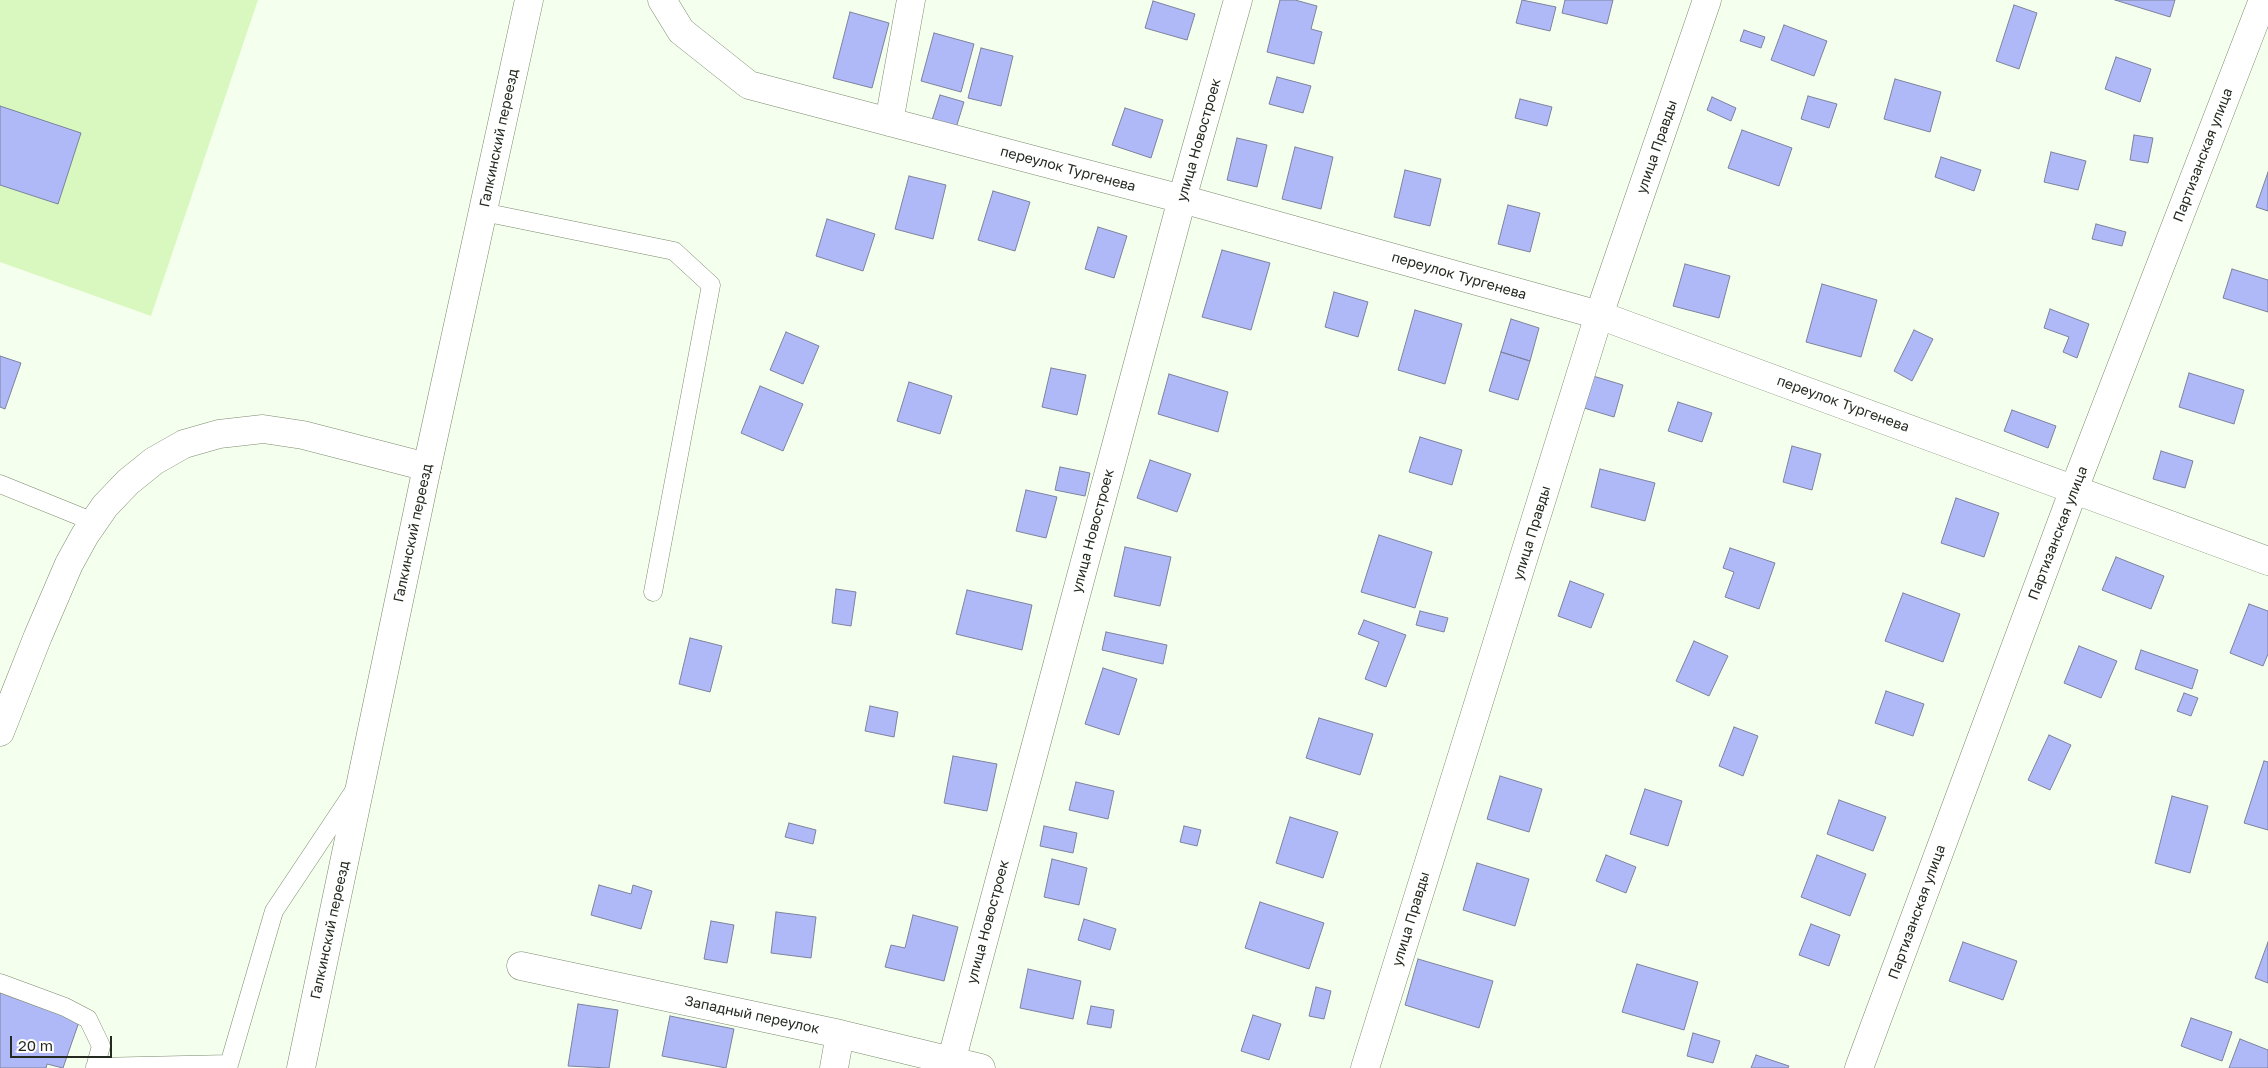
<!DOCTYPE html>
<html>
<head>
<meta charset="utf-8">
<style>
	body { margin:0 }
	#map { position:relative; width:2268px; height:1068px; overflow:hidden; background:#f5ffed; font-family:"Golos Text",sans-serif }
	canvas { display:block }
	.scale { position:absolute; left:10px; top:1036px; width:102px; height:22px; box-sizing:border-box; border:2px solid #242a1f; border-top:0; padding-left:6px; font-size:15px; line-height:18px; white-space:nowrap; color:#242a1f; -webkit-text-stroke:4px #fff; paint-order:stroke }
</style>
</head>
<body>
<div id="map">
<canvas width="2268" height="1068"></canvas>
<div class="scale">20 m</div>
</div>
<script>
const ctx = document.querySelector('canvas').getContext('2d');
ctx.lineJoin = 'round';
function fillPath(path, color) {
  ctx.fillStyle = color;
  ctx.fill(path, 'evenodd');
}
function toPath(rows) {
  const path = new Path2D();
  for (const r of rows) {
    path.moveTo(r[0], r[1]);
    for (let i = 2; i < r.length; i += 2) path.lineTo(r[i], r[i + 1]);
  }
  return path;
}
function trace(path, color, width, dash) {
  ctx.strokeStyle = color;
  ctx.lineWidth = width;
  ctx.lineCap = dash ? 'butt' : 'round';
  ctx.setLineDash(dash || []);
  ctx.stroke(path);
}
function label(font, color, halo, rows, align = 'center') {
  ctx.font = font + ' "Golos Text",sans-serif';
  ctx.lineWidth = 4;
  ctx.setLineDash([]);
  ctx.textBaseline = 'middle';
  ctx.strokeStyle = halo;
  ctx.fillStyle = color;
  for (const [text, x, y, turn = 0] of rows) {
    ctx.save();
    ctx.translate(x, y);
    ctx.rotate((+turn || 0) * Math.PI / 180);
    ctx.textAlign = isNaN(turn) ? turn : align;
    if (halo) ctx.strokeText(text, 0, 0);
    ctx.fillText(text, 0, 0);
    ctx.restore();
  }
}
fillPath(toPath([
	[0,0,258,0,151,316,0,262]
]), '#d9f8c0');
const building = toPath([
	[1280,0,1295,0,1317,6,1311,29,1322,32,1314,64,1267,52,1280,0],
	[1522,0,1556,7,1550,31,1516,23,1522,0],
	[1565,0,1613,0,1607,24,1562,13,1565,0],
	[2115,0,2175,0,2170,17,2115,0],
	[1153,1,1195,14,1187,40,1145,28,1153,1],
	[2014,5,2037,13,2019,69,1996,61,2014,5],
	[850,12,889,23,872,88,833,78,850,12],
	[1784,25,1827,41,1814,76,1771,60,1784,25],
	[1744,30,1765,37,1761,48,1740,41,1744,30],
	[934,33,974,44,961,92,921,81,934,33],
	[981,48,1013,56,1001,106,968,98,981,48],
	[2116,57,2151,69,2140,102,2105,89,2116,57],
	[1277,77,1311,86,1303,113,1269,104,1277,77],
	[1895,79,1941,92,1930,132,1884,119,1895,79],
	[940,95,964,102,956,128,932,120,940,95],
	[1808,96,1837,104,1829,128,1801,119,1808,96],
	[1712,97,1736,108,1731,121,1707,110,1712,97],
	[1520,99,1552,107,1547,126,1515,118,1520,99],
	[0,106,81,133,58,204,0,185,0,106],
	[1125,108,1163,120,1151,158,1112,145,1125,108],
	[1742,130,1792,148,1779,186,1728,168,1742,130],
	[2134,135,2153,138,2148,163,2130,160,2134,135],
	[1237,138,1267,145,1257,187,1227,180,1237,138],
	[1295,147,1333,157,1321,209,1282,199,1295,147],
	[2051,152,2086,161,2078,190,2044,182,2051,152],
	[1941,157,1981,170,1974,191,1935,177,1941,157],
	[1405,170,1441,179,1430,226,1394,217,1405,170],
	[2268,172,2268,211,2256,207,2268,172],
	[909,176,946,185,933,239,895,229,909,176],
	[993,191,1030,202,1015,251,978,240,993,191],
	[1508,205,1540,213,1530,252,1498,244,1508,205],
	[827,219,875,234,863,271,816,256,827,219],
	[2096,224,2126,232,2122,246,2092,239,2096,224],
	[1098,227,1127,236,1114,278,1085,269,1098,227],
	[1222,250,1270,263,1251,330,1202,317,1222,250],
	[1685,264,1730,276,1719,318,1673,306,1685,264],
	[2232,269,2268,280,2268,312,2223,298,2232,269],
	[1822,284,1877,300,1861,357,1806,342,1822,284],
	[1334,292,1368,302,1358,337,1325,327,1334,292],
	[2050,309,2089,324,2077,358,2063,352,2069,337,2044,328,2050,309],
	[1415,310,1462,324,1445,384,1398,370,1415,310],
	[1511,319,1539,328,1530,361,1501,352,1511,319],
	[1914,330,1933,339,1912,381,1894,371,1914,330],
	[786,332,819,346,803,384,770,370,786,332],
	[1501,352,1530,361,1518,400,1489,391,1501,352],
	[0,356,21,363,5,409,0,407,0,356],
	[1051,368,1086,375,1077,415,1042,407,1051,368],
	[2189,373,2244,390,2234,424,2179,407,2189,373],
	[1169,374,1228,392,1218,432,1158,414,1169,374],
	[1593,376,1623,385,1614,417,1584,408,1593,376],
	[909,382,952,396,940,434,897,421,909,382],
	[760,386,803,404,783,451,741,433,760,386],
	[1678,402,1712,413,1702,442,1668,431,1678,402],
	[2012,410,2056,426,2048,448,2004,431,2012,410],
	[1420,437,1462,450,1452,485,1409,472,1420,437],
	[1792,446,1821,454,1812,490,1783,482,1792,446],
	[2161,451,2193,461,2185,488,2153,479,2161,451],
	[1150,460,1191,474,1177,512,1137,498,1150,460],
	[1060,467,1090,473,1085,496,1055,490,1060,467],
	[1600,469,1655,483,1645,521,1591,507,1600,469],
	[1026,490,1057,497,1046,538,1016,531,1026,490],
	[1956,498,1999,513,1984,557,1941,543,1956,498],
	[1379,535,1432,552,1415,608,1361,592,1379,535],
	[1125,547,1171,557,1160,606,1114,596,1125,547],
	[1730,548,1775,563,1759,609,1725,597,1734,572,1723,568,1730,548],
	[2116,557,2164,576,2151,609,2102,590,2116,557],
	[1570,581,1604,594,1591,628,1558,616,1570,581],
	[836,589,856,592,851,626,832,623,836,589],
	[967,590,1032,605,1022,650,956,634,967,590],
	[1903,593,1960,614,1943,662,1885,641,1903,593],
	[2249,604,2268,611,2268,654,2263,666,2230,653,2249,604],
	[1420,611,1448,618,1444,632,1416,625,1420,611],
	[1364,620,1406,635,1386,687,1365,679,1379,642,1358,634,1364,620],
	[1106,632,1167,645,1163,664,1102,650,1106,632],
	[690,638,722,646,710,692,679,684,690,638],
	[1694,641,1728,656,1709,696,1676,681,1694,641],
	[2079,646,2117,661,2101,698,2064,683,2079,646],
	[2141,650,2198,670,2192,689,2135,669,2141,650],
	[1103,668,1137,679,1119,735,1085,724,1103,668],
	[1886,691,1924,704,1913,736,1875,723,1886,691],
	[2184,693,2198,698,2191,716,2177,711,2184,693],
	[870,706,898,712,894,737,865,731,870,706],
	[1319,718,1373,734,1360,775,1306,758,1319,718],
	[1734,727,1758,736,1743,776,1719,766,1734,727],
	[2049,735,2071,745,2050,790,2028,780,2049,735],
	[953,756,997,764,987,811,944,803,953,756],
	[2264,761,2268,762,2268,830,2244,823,2264,761],
	[1500,776,1542,789,1529,832,1487,819,1500,776],
	[1076,782,1114,791,1108,819,1069,810,1076,782],
	[1645,789,1682,801,1668,846,1630,834,1645,789],
	[2172,796,2208,806,2190,873,2155,863,2172,796],
	[1839,800,1886,817,1873,851,1827,834,1839,800],
	[1290,817,1338,832,1323,878,1276,863,1290,817],
	[789,823,816,830,813,844,785,837,789,823],
	[1044,826,1077,833,1073,853,1040,846,1044,826],
	[1184,826,1201,830,1197,846,1180,842,1184,826],
	[1606,855,1636,867,1626,893,1596,881,1606,855],
	[1817,855,1866,874,1850,916,1801,897,1817,855],
	[1052,859,1087,868,1079,905,1044,897,1052,859],
	[1477,863,1529,879,1515,926,1463,910,1477,863],
	[599,885,631,894,633,885,652,891,641,929,591,915,599,885],
	[1260,902,1324,923,1309,969,1245,948,1260,902],
	[776,912,816,917,811,958,771,953,776,912],
	[913,915,958,927,944,981,885,967,891,945,905,948,913,915],
	[1084,919,1116,929,1110,950,1078,940,1084,919],
	[711,921,734,925,727,963,704,959,711,921],
	[1811,924,1840,935,1829,966,1799,955,1811,924],
	[1963,942,2017,961,2003,1000,1949,981,1963,942],
	[2268,942,2268,983,2255,978,2268,942],
	[1418,959,1493,981,1479,1028,1405,1005,1418,959],
	[1637,964,1698,982,1684,1030,1622,1012,1637,964],
	[1028,969,1081,981,1073,1019,1020,1008,1028,969],
	[1316,987,1331,991,1324,1019,1309,1016,1316,987],
	[0,991,80,1019,63,1068,47,1064,46,1068,0,1068,0,991],
	[578,1004,618,1010,609,1068,568,1066,578,1004],
	[1091,1006,1114,1010,1111,1028,1087,1024,1091,1006],
	[1253,1015,1281,1024,1269,1060,1241,1051,1253,1015],
	[670,1016,734,1029,726,1068,662,1056,670,1016],
	[2191,1018,2232,1032,2222,1061,2181,1046,2191,1018],
	[1693,1033,1720,1041,1713,1063,1687,1056,1693,1033],
	[2240,1039,2268,1050,2268,1068,2229,1068,2240,1039],
	[1756,1055,1789,1066,1788,1068,1751,1068,1756,1055]
]);
fillPath(building, '#afb9f7');
trace(building, '#7d829e', 1);
const lane = toPath([
	[483,212,674,251,711,285,653,592],
	[0,484,94,522],
	[0,983,65,1007,88,1019,101,1046,95,1068],
	[95,1067,229,1064],
	[228,1068,274,911,354,791]
]);
const street = toPath([
	[662,0,681,31,749,85,1182,199,1599,315,2268,561],
	[889,122,911,0],
	[521,966,840,1034,981,1068],
	[951,1062,1182,199,1238,0],
	[834,1068,840,1034],
	[1365,1068,1599,315,1707,0]
]);
const secondary = toPath([
	[0,732,38,636,69,564,85,535,105,506,128,482,154,461,184,444,219,434,263,429,303,435,427,467],
	[1859,1068,2074,489,2263,0]
]);
const primary = toPath([
	[301,1068,427,467,529,0]
]);
trace(lane, '#7b8a6f', 19);
trace(street, '#7b8a6f', 29);
trace(secondary, '#7b8a6f', 29);
trace(primary, '#7b8a6f', 29);
trace(lane, '#fff', 18);
trace(street, '#fff', 28);
trace(secondary, '#fff', 28);
trace(primary, '#fff', 28);
label('14px', '#242a1f', '#fff', [
	["Галкинский переезд",499,138,-78],
	["улица Новостроек",1199,140,-74],
	["улица Правды",1657,147,-71],
	["Партизанская улица",2203,155,-69],
	["переулок Тургенева",1068,169,15],
	["переулок Тургенева",1459,276,16],
	["переулок Тургенева",1843,404,20],
	["улица Новостроек",1093,531,-75],
	["Галкинский переезд",413,533,-78],
	["улица Правды",1532,533,-73],
	["Партизанская улица",2058,533,-69],
	["Партизанская улица",1917,912,-70],
	["улица Правды",1411,919,-73],
	["улица Новостроек",988,922,-75],
	["Галкинский переезд",330,930,-78],
	["Западный переулок",752,1015,12]
]);
</script>
</body>
</html>
